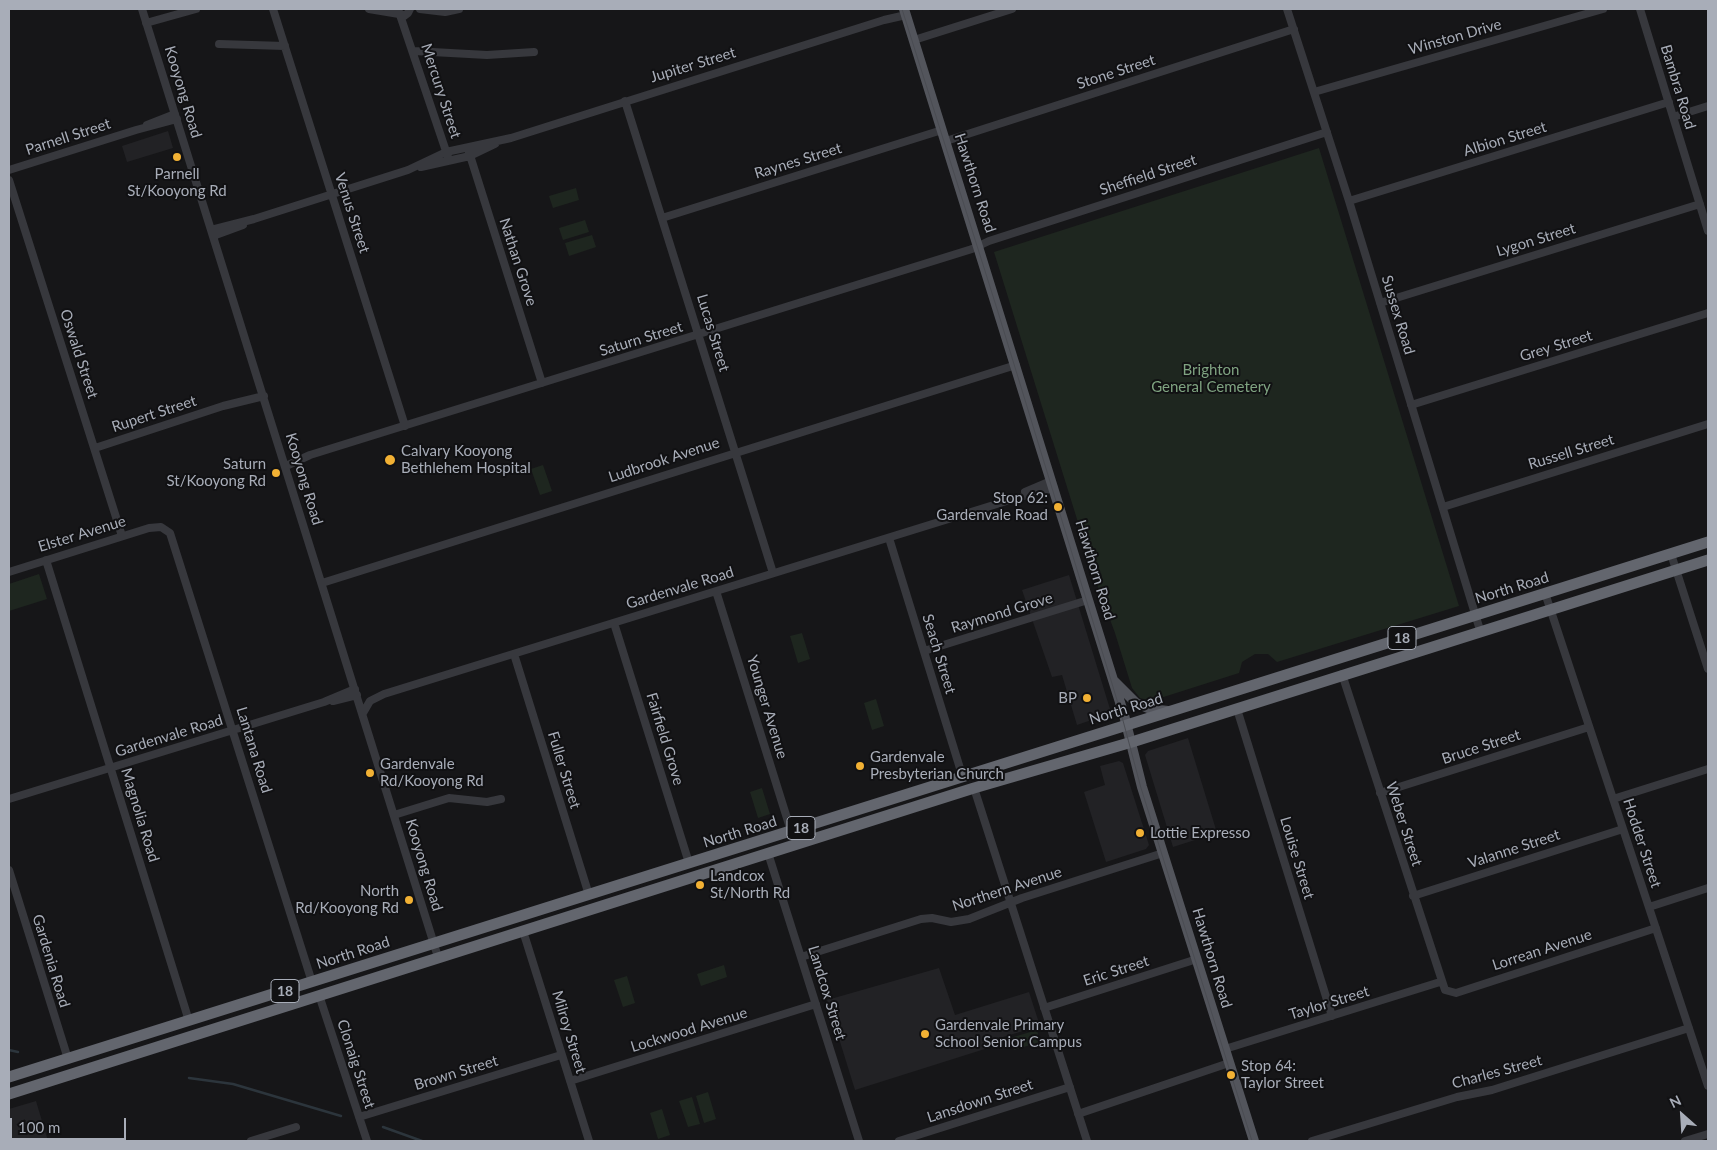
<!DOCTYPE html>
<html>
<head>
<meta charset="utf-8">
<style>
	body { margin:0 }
	#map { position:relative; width:1717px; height:1150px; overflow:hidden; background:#161618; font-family:Lato,sans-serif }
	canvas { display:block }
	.frame { position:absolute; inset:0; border:10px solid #a8adb8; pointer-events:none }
	.north { position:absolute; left:1657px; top:1090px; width:50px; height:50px; -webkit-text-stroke:4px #111113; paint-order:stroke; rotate:334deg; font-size:14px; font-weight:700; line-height:20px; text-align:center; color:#a8adb8 }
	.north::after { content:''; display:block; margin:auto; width:18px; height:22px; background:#a8adb8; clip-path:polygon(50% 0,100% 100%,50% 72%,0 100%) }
	.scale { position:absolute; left:10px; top:1118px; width:116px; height:22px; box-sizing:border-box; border:2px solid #a8adb8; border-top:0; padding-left:6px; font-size:15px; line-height:18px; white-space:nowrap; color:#a8adb8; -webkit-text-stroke:4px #111113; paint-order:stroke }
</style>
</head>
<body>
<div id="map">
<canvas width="1717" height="1150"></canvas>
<div class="frame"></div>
<div class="north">N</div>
<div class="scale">100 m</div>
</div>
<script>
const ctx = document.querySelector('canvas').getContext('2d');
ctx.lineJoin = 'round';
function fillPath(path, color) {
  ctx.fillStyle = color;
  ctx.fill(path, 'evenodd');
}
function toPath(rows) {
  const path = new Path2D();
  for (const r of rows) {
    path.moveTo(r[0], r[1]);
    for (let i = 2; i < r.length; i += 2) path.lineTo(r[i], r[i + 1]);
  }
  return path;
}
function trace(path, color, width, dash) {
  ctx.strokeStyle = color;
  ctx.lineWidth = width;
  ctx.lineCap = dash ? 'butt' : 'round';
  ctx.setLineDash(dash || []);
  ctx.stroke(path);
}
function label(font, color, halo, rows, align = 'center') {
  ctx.font = font + ' Lato,sans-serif';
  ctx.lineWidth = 4;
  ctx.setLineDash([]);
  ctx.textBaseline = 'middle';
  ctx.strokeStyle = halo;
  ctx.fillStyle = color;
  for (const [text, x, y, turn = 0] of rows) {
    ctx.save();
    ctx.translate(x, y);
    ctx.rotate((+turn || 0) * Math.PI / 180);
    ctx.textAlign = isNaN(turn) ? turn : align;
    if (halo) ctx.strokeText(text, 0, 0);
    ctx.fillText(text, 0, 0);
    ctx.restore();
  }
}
fillPath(toPath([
	[168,131,173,148,127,162,122,146],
	[1069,575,1110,709,1106,715,1077,725,1062,675,1052,677,1022,590],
	[1188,738,1217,833,1173,847,1145,755,1148,751],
	[1119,761,1123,763,1149,845,1146,849,1106,862,1084,792,1105,785,1100,766],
	[939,968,955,1015,1029,992,1040,1026,986,1042,988,1048,855,1090,827,1000],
	[36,1101,48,1141,9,1141,9,1109]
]), '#222225');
fillPath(toPath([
	[1319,148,1459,606,1277,662,1268,654,1255,654,1242,662,1239,673,1151,701,1140,698,1132,688,1115,633,1099,590,994,252],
	[576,188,579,200,553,208,549,196],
	[585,220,589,232,563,240,559,228],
	[592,235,596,247,569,256,565,243],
	[543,465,552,491,540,495,531,469],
	[39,574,47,599,9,611,9,584],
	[802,633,810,659,798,663,790,636],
	[876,699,884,726,872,730,864,703],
	[762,788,770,814,758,818,750,792],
	[724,965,727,977,701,986,697,974],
	[627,976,635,1003,623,1007,614,980],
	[1037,1030,1040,1042,1014,1050,1010,1038],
	[708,1092,716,1119,704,1123,696,1096],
	[692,1097,700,1124,688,1127,679,1101],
	[662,1109,670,1135,658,1139,650,1113]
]), '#1e261f');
trace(toPath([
	[9,1050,18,1052],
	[189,1078,233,1084,341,1116],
	[383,1127,422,1141]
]), '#2c353c', 2.5);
trace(toPath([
	[142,9,438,957],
	[273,9,405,426],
	[369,9,399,14],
	[420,9,445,12,459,9],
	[1287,9,1349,201,1480,630],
	[1640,9,1708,231],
	[398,12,404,16,408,13,410,9],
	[400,15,449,160],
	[146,23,196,9],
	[914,40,1012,9],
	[219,44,285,46],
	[414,51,487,55,534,52],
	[1314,92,1603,9],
	[625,101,773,573],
	[1673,117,1708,106],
	[147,125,175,114],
	[946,141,1294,29],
	[468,149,542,383],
	[421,167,470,156,495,144],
	[9,170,136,130,177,119],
	[9,180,122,536],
	[1349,201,1669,102],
	[662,218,942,130],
	[211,230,254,219,408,170,446,152,511,138,884,20,906,15],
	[213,236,243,225],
	[1380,303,1700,204],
	[1411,405,1708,313],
	[95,448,223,406,264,396],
	[286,466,310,455,972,249,989,241,1327,132],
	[1025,492,1051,481],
	[1443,507,1708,424],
	[889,538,963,778],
	[1671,554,1708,669],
	[46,560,189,1021],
	[9,572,149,528,161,527,170,533,312,982],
	[322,583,1016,365],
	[716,591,791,831],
	[1545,593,1708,1086],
	[614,623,689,863],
	[924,651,1088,600],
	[514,654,589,895],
	[1342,674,1445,990,1456,993,1656,928],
	[333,701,357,695],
	[1237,709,1332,1016],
	[363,713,370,701,384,694,1013,499,1054,488],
	[974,788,1087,1141],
	[1380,793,1589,727],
	[9,799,324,702,355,689],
	[1613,799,1708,769],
	[394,815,449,798,487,802,501,799],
	[768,853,859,1141],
	[9,870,68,1059],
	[1413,896,1623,829],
	[1649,907,1708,888],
	[523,931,589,1141],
	[801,957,921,919,932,918,951,922,969,919,1022,898,1163,853],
	[319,995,367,1141],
	[1044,1008,1197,959],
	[1225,1049,1440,982],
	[570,1081,816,1004],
	[1078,1114,1229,1063],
	[359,1117,561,1055],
	[251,1141,296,1127],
	[899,1141,1070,1087],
	[1312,1141,1457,1097,1492,1090,1689,1028],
	[1685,1141,1708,1134]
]), '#37383d', 8);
trace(toPath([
	[904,9,1088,600,1124,715,1142,787,1254,1141],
	[1113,680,1136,703,1150,709,1168,711]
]), '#53555c', 10);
trace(toPath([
	[9,1077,1708,542],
	[9,1094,974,788,1132,742,1708,560]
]), '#63666e', 11);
trace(toPath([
	[902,9,998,312,1121,713,1141,788,1252,1141]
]), '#4a4c52', 1);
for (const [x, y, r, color] of [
	[177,157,5,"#f2b134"],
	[390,460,6,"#f2b134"],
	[276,473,5,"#f2b134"],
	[1058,507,5,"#f2b134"],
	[1087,698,5,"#f2b134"],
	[860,766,5,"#f2b134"],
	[370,773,5,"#f2b134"],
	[1140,833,5,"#f2b134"],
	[700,885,5,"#f2b134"],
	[409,900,5,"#f2b134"],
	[925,1034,5,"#f2b134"],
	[1231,1075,5,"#f2b134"]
]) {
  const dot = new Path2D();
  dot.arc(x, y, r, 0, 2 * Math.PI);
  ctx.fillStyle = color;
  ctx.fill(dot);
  trace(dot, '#111113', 2);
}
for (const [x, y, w] of [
	[1402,638,28],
	[801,828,28],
	[285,991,28]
]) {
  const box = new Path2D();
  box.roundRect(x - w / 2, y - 11.5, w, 23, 4);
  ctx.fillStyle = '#111113';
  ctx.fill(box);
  trace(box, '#a8adb8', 1);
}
label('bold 14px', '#a8adb8', null, [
	["18",1402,638],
	["18",801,828],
	["18",285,991]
]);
label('15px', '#a8adb8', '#111113', [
	["Winston Drive",1455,37,-16],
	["Jupiter Street",693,65,-17],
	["Stone Street",1116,72,-18],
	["Bambra Road",1678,87,73],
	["Mercury Street",441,91,72],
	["Kooyong Road",183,92,73],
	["Parnell Street",68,137,-18],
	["Albion Street",1505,139,-17],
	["Raynes Street",798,161,-17],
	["Sheffield Street",1148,175,-18],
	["Hawthorn Road",975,183,72],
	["Venus Street",352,213,72],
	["Lygon Street",1536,240,-17],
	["Nathan Grove",518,262,72],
	["Sussex Road",1398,315,73],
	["Lucas Street",713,333,73],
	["Saturn Street",641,339,-17],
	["Grey Street",1556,346,-17],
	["Oswald Street",79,354,72],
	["Rupert Street",154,414,-18],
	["Russell Street",1571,452,-17],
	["Ludbrook Avenue",664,460,-18],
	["Kooyong Road",304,479,73],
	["Elster Avenue",82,534,-17],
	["Hawthorn Road",1095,570,73],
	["Gardenvale Road",680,588,-17],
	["North Road",1512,588,-17],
	["Raymond Grove",1002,613,-17],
	["Seach Street",939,654,73],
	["Younger Avenue",767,707,73],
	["North Road",1126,709,-17],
	["Gardenvale Road",169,736,-17],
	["Fairfield Grove",665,739,73],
	["Bruce Street",1481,747,-18],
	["Lantana Road",254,750,73],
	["Fuller Street",564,770,73],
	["Magnolia Road",140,815,73],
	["Weber Street",1404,824,72],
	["North Road",740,832,-17],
	["Hodder Street",1642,843,72],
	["Valanne Street",1514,849,-18],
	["Louise Street",1297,858,73],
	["Kooyong Road",424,865,73],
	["Northern Avenue",1007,889,-18],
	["Lorrean Avenue",1542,950,-18],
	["North Road",353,953,-18],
	["Hawthorn Road",1212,958,73],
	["Gardenia Road",51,961,73],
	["Eric Street",1116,971,-18],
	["Landcox Street",827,993,73],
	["Taylor Street",1329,1003,-17],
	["Lockwood Avenue",689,1030,-17],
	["Milroy Street",569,1032,73],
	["Clonaig Street",356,1064,72],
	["Charles Street",1497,1072,-15],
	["Brown Street",456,1073,-17],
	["Lansdown Street",980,1101,-18]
]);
label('15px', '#a8adb8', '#111113', [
	["Parnell",177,174,"center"],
	["St/Kooyong Rd",177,191,"center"],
	["Calvary Kooyong",401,451],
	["Bethlehem Hospital",401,468],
	["Saturn",266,464,"right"],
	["St/Kooyong Rd",266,481,"right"],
	["Stop 62:",1048,498,"right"],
	["Gardenvale Road",1048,515,"right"],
	["BP",1077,698,"right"],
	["Gardenvale",870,757],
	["Presbyterian Church",870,774],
	["Gardenvale",380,764],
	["Rd/Kooyong Rd",380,781],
	["Lottie Expresso",1150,833],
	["Landcox",710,876],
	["St/North Rd",710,893],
	["North",399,891,"right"],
	["Rd/Kooyong Rd",399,908,"right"],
	["Gardenvale Primary",935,1025],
	["School Senior Campus",935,1042],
	["Stop 64:",1241,1066],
	["Taylor Street",1241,1083]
], 'left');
label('15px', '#7fa381', '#111113', [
	["Brighton",1211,370],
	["General Cemetery",1211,387]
]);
</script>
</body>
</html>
